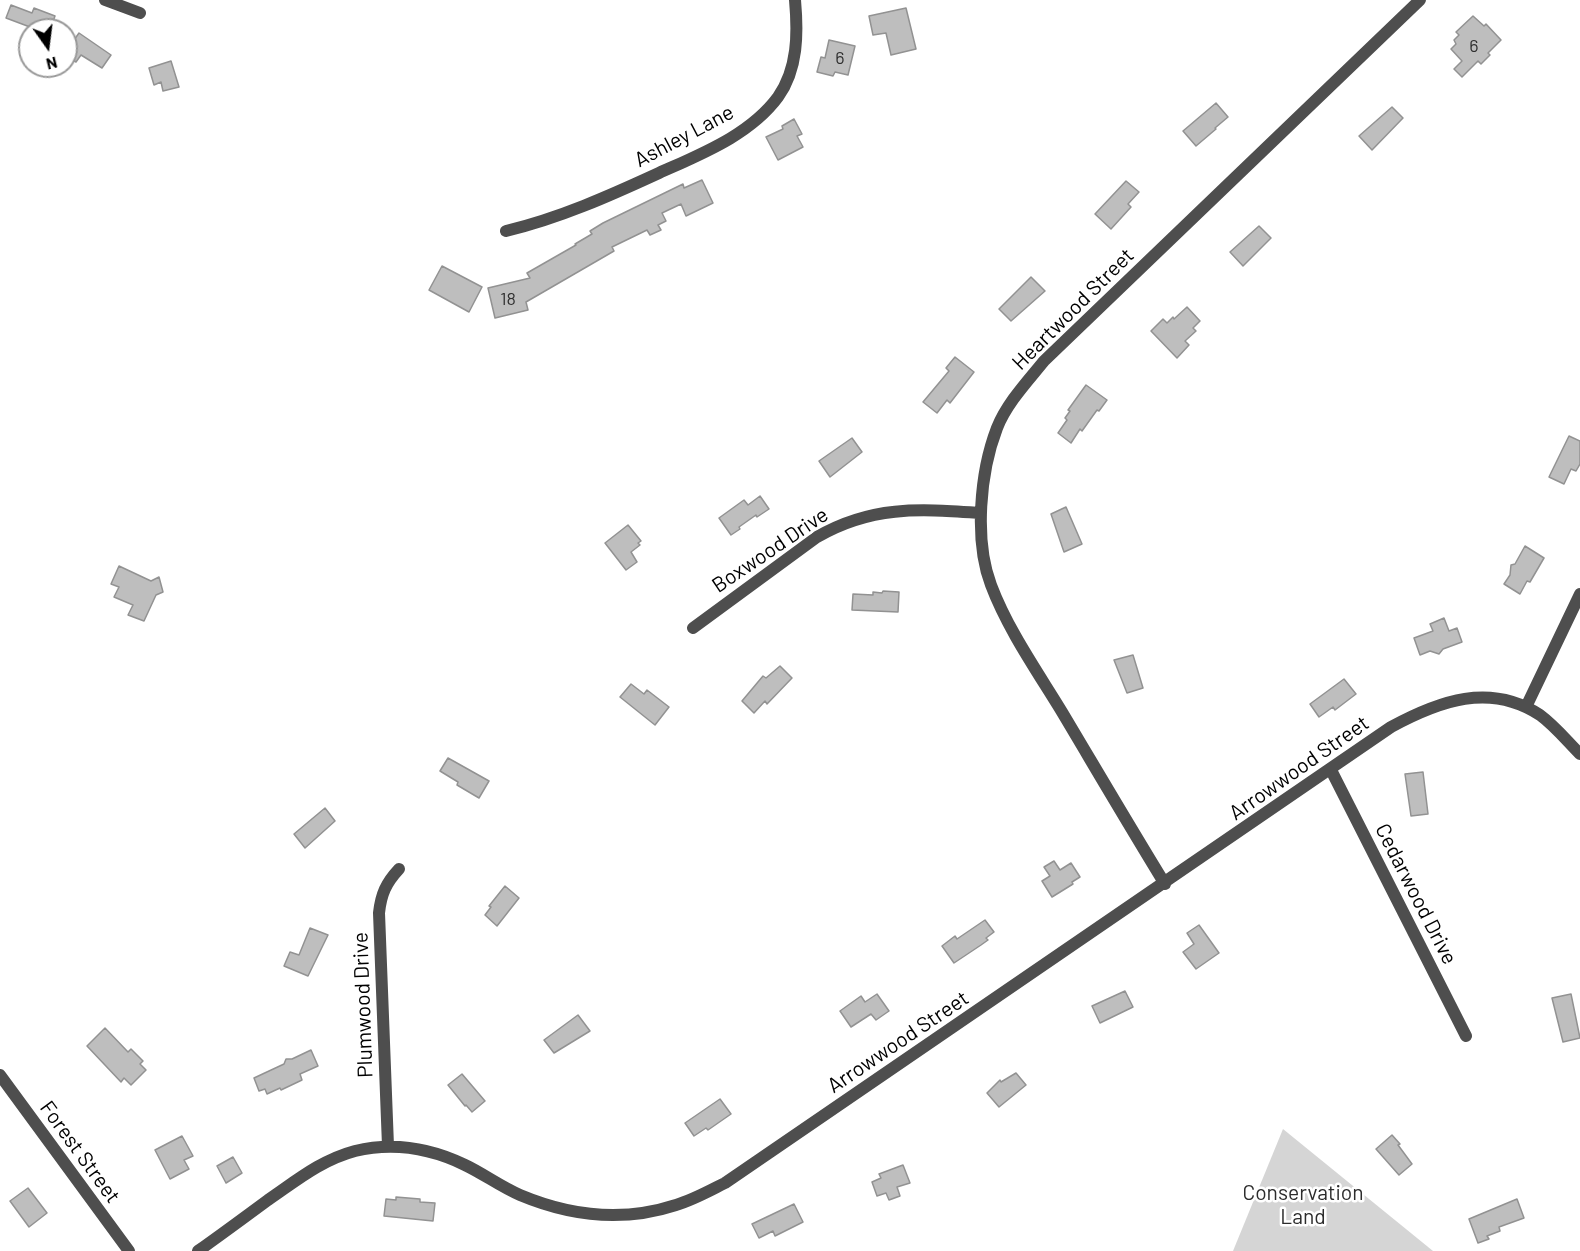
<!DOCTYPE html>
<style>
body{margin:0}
#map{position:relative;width:1580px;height:1251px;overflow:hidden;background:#fff;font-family:Barlow,sans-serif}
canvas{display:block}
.north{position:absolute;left:18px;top:18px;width:60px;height:60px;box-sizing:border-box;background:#fff;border:2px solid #999;border-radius:50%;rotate:166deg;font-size:16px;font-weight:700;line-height:24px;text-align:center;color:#000}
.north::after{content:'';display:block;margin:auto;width:21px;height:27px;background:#000;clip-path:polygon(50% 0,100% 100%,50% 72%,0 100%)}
</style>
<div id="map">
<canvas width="1580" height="1251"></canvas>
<div class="north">N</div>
</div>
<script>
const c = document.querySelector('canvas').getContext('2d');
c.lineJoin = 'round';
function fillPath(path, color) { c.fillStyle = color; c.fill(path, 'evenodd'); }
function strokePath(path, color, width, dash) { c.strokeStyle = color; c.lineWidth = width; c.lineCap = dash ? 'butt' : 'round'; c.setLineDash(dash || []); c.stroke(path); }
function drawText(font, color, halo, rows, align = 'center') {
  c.font = font + ' Barlow,sans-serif'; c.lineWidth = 5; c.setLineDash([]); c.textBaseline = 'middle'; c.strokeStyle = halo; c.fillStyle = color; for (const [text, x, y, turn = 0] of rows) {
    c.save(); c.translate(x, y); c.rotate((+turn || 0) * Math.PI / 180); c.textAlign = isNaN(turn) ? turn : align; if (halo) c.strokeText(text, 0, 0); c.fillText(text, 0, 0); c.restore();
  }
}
const green = new Path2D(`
 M1283,1129L1433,1251H1233Z`);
const building = new Path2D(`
 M11,5L32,13L34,8L55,16L50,30H38L6,18Z
 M906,8L916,49L891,55L886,33L873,35L869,16Z
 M1473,16L1484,26L1486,24L1501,40L1488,53L1490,55L1481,64L1478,61L1462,77L1454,69L1462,61L1451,49L1456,44L1454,40L1459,35L1456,32Z
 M79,33L111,55L102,68L81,55L76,62L68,57L72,49L69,47Z
 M829,40L855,46L848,75L835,72L833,76L817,72L821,57L825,58Z
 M171,61L179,87L163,91L161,82L154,85L149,68Z
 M1216,103L1228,117L1215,128L1216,129L1196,146L1183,131Z
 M1392,107L1403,118L1372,150L1359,136Z
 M794,119L802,134L797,136L803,147L778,160L766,137L783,129L782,126Z
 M702,180L713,203L686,216L681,204L662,213L666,221L658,225L661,230L650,235L647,230L612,247L614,251L526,302L528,310L495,318L488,288L530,278L527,273L576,245L575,244L592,234L590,231L603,223L683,184L684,188Z
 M1126,181L1139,192L1128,204L1131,207L1111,229L1095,214Z
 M1259,226L1271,238L1243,266L1230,252Z
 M442,266L482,287L469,312L429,290Z
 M1031,277L1045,291L1011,321L999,309Z
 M1187,307L1200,321L1193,328L1196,331L1185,341L1189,345L1177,358L1151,331L1163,319L1167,323L1173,317L1174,319Z
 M955,357L974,372L950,403L947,400L937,413L923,402L949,371L946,368Z
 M1086,385L1107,400L1099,411L1097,410L1082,431L1080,429L1071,443L1058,433L1067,420L1065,418L1070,411L1068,410Z
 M1569,436L1580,441V464L1576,471L1571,469L1564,484L1549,477Z
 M852,438L862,452L830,477L819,461Z
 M760,496L769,509L757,517L756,515L739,527L740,529L731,535L719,518L744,500L748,505Z
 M1066,507L1082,544L1064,552L1051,514Z
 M628,525L641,541L638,543L640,545L631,552L637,562L626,570L605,543Z
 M1525,546L1544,558L1530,582L1527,581L1520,594L1504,584L1510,575L1511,565L1515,564Z
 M119,566L151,581L159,577L163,592L156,595L144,621L128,615L133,605L114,597L119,587L111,584Z
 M883,591L899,592L898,612L852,610L853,594L873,595V592L882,593Z
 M1444,618L1449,631L1457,628L1462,642L1443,649L1439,654L1430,651L1420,655L1414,638L1433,631L1430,624Z
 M1133,655L1143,688L1127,693L1114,660Z
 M780,666L792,678L767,704L765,701L754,713L742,701L763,676L766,678Z
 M1344,679L1356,694L1335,710L1333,707L1319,717L1310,704Z
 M631,684L644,694L647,690L669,707L655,725L620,697Z
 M448,758L489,781L479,798L457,785L458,782L440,771Z
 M1423,772L1428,814L1411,816L1405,774Z
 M325,808L335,821L305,848L294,834Z
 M1054,861L1060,870L1071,863L1080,877L1072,882L1073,884L1052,897L1042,881L1050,876L1044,867Z
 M505,886L519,898L497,926L485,915L491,907L489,906Z
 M985,920L994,932L986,938L988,940L981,945L954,963L942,946L955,936L957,939Z
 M1199,925L1219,953L1196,969L1183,952L1194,944L1187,933Z
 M310,928L328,935L308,976L284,966L290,952L299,955Z
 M1125,991L1133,1007L1100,1023L1092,1006Z
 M877,994L889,1011L876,1020L871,1014L851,1027L840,1011L861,996L865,1002Z
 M1571,994L1580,1038L1563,1042L1552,998Z
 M578,1015L590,1031L554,1053L544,1040Z
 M105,1028L128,1052L131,1049L143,1061L140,1064L146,1070L131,1085L124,1078L121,1082L87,1046Z
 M311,1050L318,1066L300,1074L302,1080L281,1090L280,1088L267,1094L265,1089L259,1091L254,1078L284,1064L286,1059H292Z
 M1016,1073L1026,1085L999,1107L987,1093L1000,1080L1001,1082Z
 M462,1074L485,1101L472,1112L466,1105L465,1106L448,1085Z
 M720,1099L731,1114L708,1130L706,1128L694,1136L685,1123Z
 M1392,1135L1400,1144L1398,1145L1412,1164L1399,1175L1376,1149Z
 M182,1136L193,1156L184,1160L189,1169L170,1179L155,1150Z
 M233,1157L242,1173L226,1183L217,1166Z
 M903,1165L910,1183L897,1187L900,1196L889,1200L886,1193L877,1196L872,1182L881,1178L879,1174Z
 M28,1188L47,1213L29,1227L10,1201Z
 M396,1197L420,1199V1202L435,1203L433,1221L384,1216L386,1199L396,1200Z
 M1517,1199L1524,1218L1499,1227L1500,1231L1487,1236L1489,1239L1478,1243L1469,1219Z
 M794,1204L803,1222L775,1236L773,1231L759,1238L752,1224Z`);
const minor = new Path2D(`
 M105,0L140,13
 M506,231C560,218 609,196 659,173C701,154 750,135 778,97C798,69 798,33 795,0
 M693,628L817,537C872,505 920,509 981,513
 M1526,707L1580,594
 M1331,770L1466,1036
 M1165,884C1130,827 1096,769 1062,712C1037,671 1008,630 991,585C974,540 980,472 997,428C1007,403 1027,382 1044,361L1420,0
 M388,1146L379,913C381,894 386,883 399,869
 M198,1251C222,1234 245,1217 268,1200C296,1181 321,1160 355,1151C393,1142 430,1148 465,1165C484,1174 501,1187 520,1195C570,1216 624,1222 676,1205C693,1200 709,1191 725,1183L1391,727C1439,701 1490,682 1540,715C1555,726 1567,741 1580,754`);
const tertiary = new Path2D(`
 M0,1075L129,1251`);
const numberNames = [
 ["6",1474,46],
 ["6",840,58],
 ["18",508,299]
];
const streetNames = [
 ["Ashley Lane",684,136,-28],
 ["Heartwood Street",1073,309,-45],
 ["Boxwood Drive",770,550,-34],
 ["Arrowwood Street",1299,768,-35],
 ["Cedarwood Drive",1416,894,63],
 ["Plumwood Drive",363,1005,-92],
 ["Arrowwood Street",898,1042,-34],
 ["Forest Street",80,1152,54]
];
const parkNames = [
 ["Conservation",1303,1193],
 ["Land",1303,1217]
];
fillPath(green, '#d5d5d5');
fillPath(building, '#bebebe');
strokePath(building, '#929292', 1.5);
strokePath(minor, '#4e4e4e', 12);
strokePath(tertiary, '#4e4e4e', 12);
drawText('18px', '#303030', null, numberNames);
drawText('21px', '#000', '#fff', streetNames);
drawText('21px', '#2c2c2c', '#fff', parkNames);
</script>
